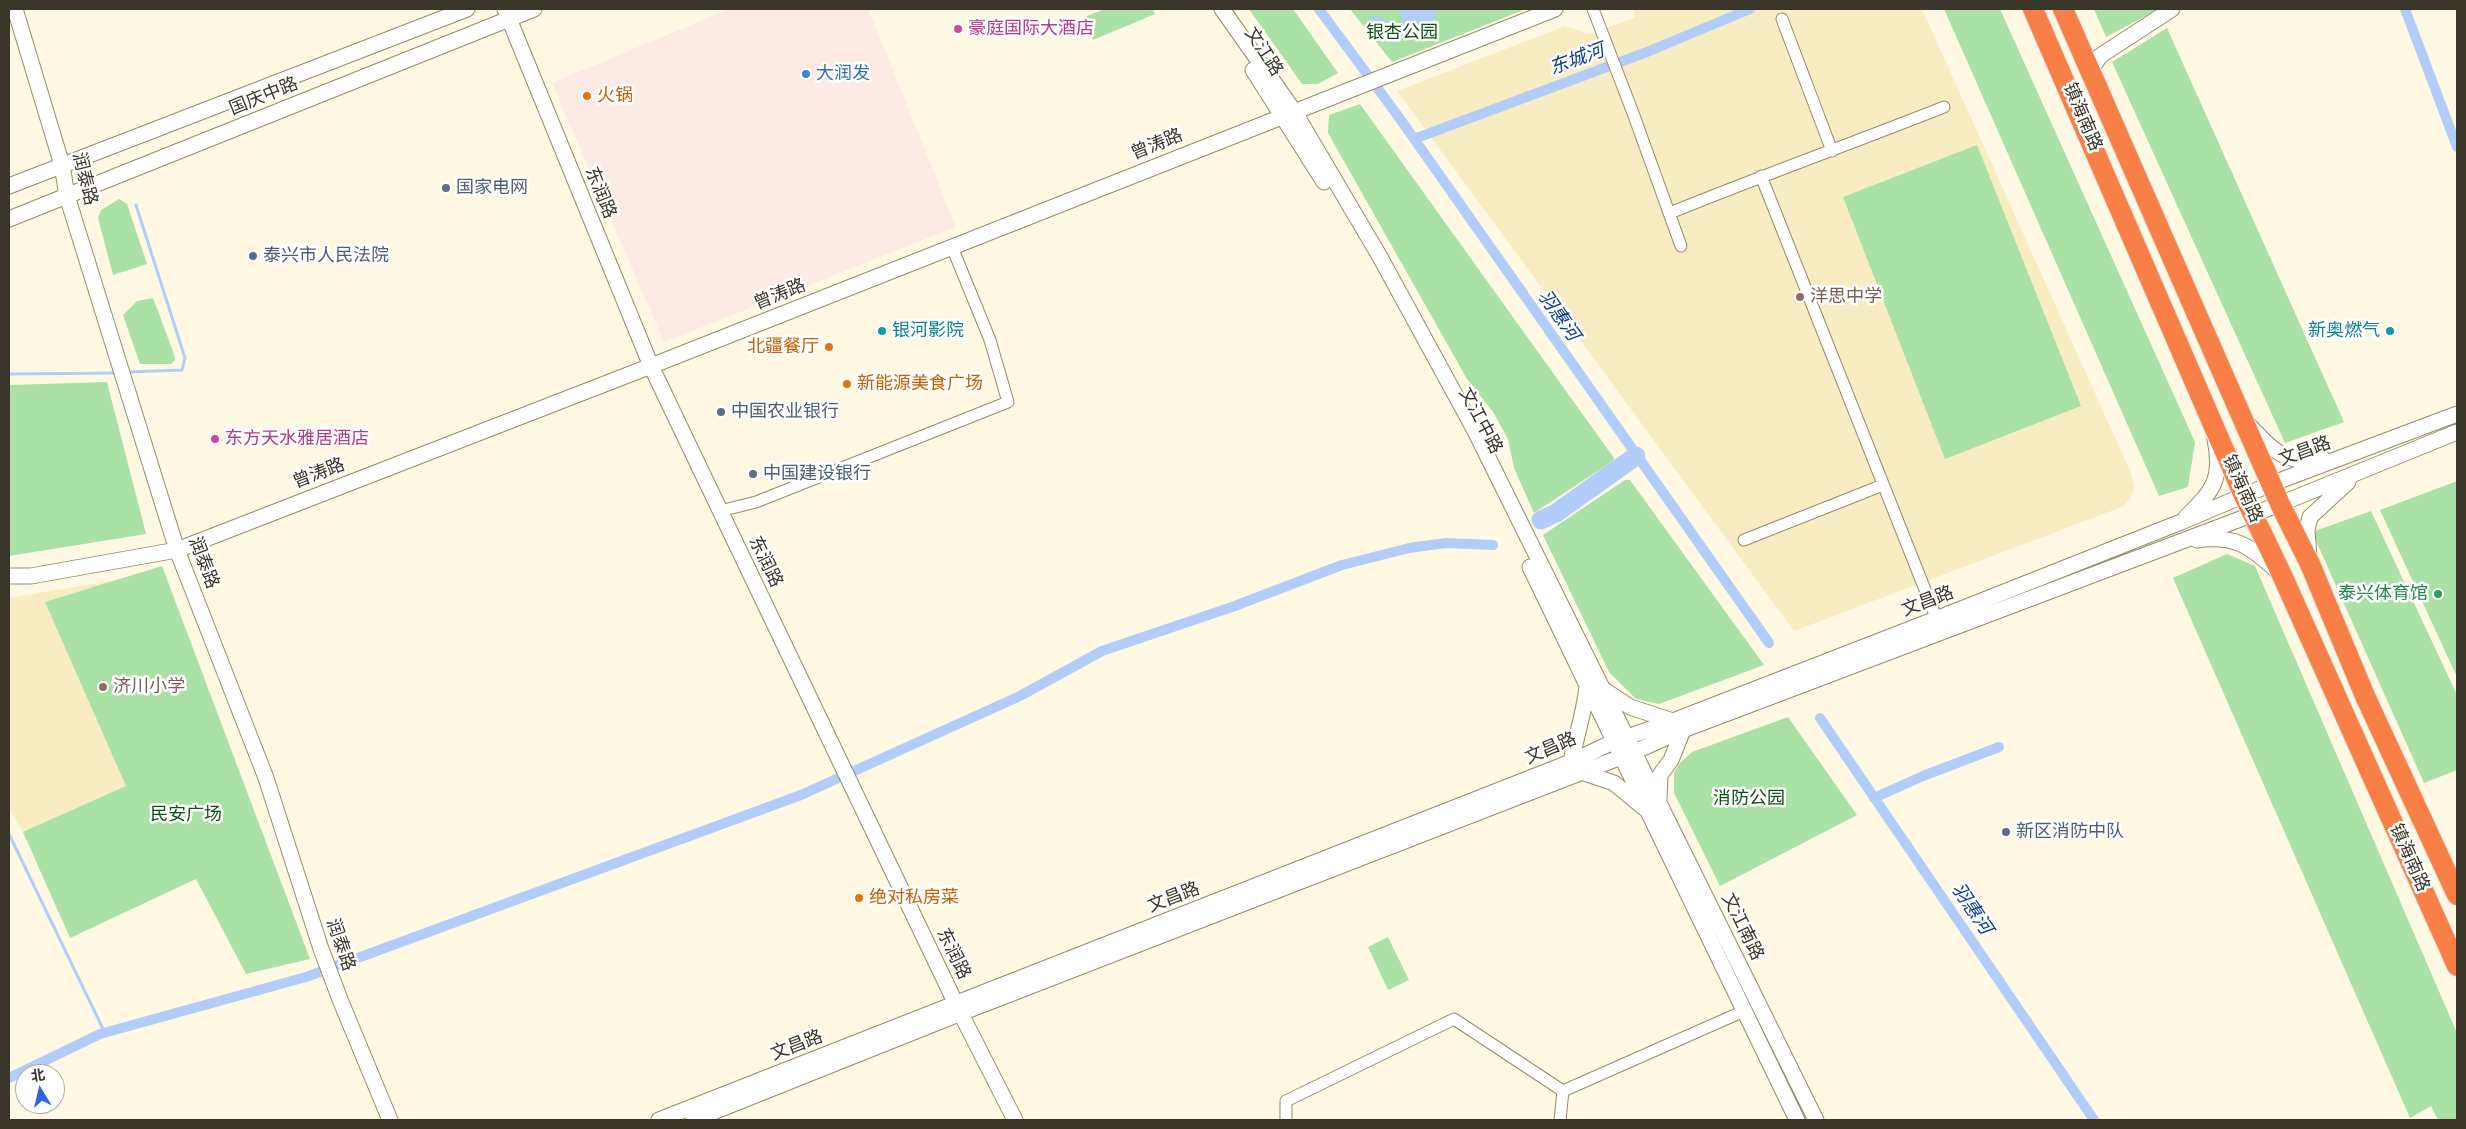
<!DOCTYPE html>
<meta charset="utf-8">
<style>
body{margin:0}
#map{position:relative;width:2466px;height:1129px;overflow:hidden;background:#fff9e4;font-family:"DejaVu Sans","Noto Sans SC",sans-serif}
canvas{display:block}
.frame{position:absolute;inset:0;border:10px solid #393528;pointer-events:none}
.north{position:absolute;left:15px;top:1064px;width:50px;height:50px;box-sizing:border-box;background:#fff;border:1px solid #b0aea9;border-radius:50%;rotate:351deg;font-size:14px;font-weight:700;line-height:20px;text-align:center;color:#393528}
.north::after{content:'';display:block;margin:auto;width:18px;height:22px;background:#2b68d5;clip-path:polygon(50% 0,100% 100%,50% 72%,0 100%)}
</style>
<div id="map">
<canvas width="2466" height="1129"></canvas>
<div class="frame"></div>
<div class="north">北</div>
</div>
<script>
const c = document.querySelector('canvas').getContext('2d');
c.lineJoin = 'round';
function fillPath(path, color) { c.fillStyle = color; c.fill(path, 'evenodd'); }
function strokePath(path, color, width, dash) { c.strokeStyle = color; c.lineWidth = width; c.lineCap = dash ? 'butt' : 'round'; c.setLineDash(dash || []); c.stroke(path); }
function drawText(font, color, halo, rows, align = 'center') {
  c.font = font + ' "DejaVu Sans","Noto Sans SC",sans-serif'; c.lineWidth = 5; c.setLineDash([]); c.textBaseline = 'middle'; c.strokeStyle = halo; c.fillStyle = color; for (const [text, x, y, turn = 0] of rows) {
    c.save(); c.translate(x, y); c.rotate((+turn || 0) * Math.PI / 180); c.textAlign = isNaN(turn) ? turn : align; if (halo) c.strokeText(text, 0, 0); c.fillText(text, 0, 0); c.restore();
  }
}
const commercial = new Path2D(`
 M729,9H868L956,227L664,342L552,83Z`);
const built = new Path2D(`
 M1634,9H1922L2131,473L2134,488L2130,499L2122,507L1794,631L1397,91L1565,26L1589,34L1635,18Z
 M152,574L234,776L23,832L9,809V598Z`);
const green = new Path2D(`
 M1105,9H1153L1155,14L1093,40L1082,18Z
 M1249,9H1293L1338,73L1318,84H1302Z
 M1350,9H1526L1392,62Z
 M1944,9H2000L2195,442L2188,487L2159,496Z
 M2094,9H2154L2155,11L2106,37Z
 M2167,28L2344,422L2285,443L2112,62Z
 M1360,104L1614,458L1613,461L1534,513L1514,468L1508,439L1493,412L1467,379L1328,133L1329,115Z
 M1977,145L2081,406L1945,459L1843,197Z
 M119,199L127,204L147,264L113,275L98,218L101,210Z
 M153,298L174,354L175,360L171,364H140L123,315L137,301Z
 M107,382L146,534L9,556V385Z
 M1625,480H1630L1764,665L1659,704L1636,699L1609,672L1543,535Z
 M2457,481V677L2380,510Z
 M2371,511L2457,695V770L2424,783L2312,532Z
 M2227,554L2255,566L2457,1033V1120H2438L2431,1106L2410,1118L2173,578Z
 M162,566L310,959L246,974L196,879L70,938L23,832L126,786L45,602Z
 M1788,717L1857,815L1720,886L1674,793V773L1679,764L1692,752Z
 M1388,937L1409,980L1388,990L1368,947Z`);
const water = new Path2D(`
 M1400,9H1436L1435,20L1403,36L1395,44L1369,15L1383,18L1394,33L1403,27Z`);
const stream = new Path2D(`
 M127,372L182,370L185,358L136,205
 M9,374L118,373
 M9,834L105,1033`);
const canal = new Path2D(`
 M1319,9L1398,116L1769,643
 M2405,9L2457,147
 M1414,139L1647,52L1750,9
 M1820,718L2094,1120
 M1874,798L1923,776L1999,747
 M9,1078L100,1034L306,977L801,795L1020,696L1102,651L1232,607L1342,565L1409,548L1446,543L1493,545`);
const river = new Path2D(`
 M1541,520L1556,513L1636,456`);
const street = new Path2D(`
 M1593,9L1633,113L1681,246
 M1782,19L1832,151
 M1761,176L1939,625
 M1670,213C1761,176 1853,143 1944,107
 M720,511L756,502L1008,402L990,340L952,247
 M1744,540L1883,485
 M1286,1120V1101L1454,1019L1563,1091L1744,1011
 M1560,1120L1563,1091`);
const secondary = new Path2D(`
 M15,9L62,165L67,196L177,550L266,778L321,949L341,1002L390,1120
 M505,9L651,366L956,1004L1015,1120
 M1222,9L1294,111L1380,257L1475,431L1816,1120
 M1253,70L1324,182
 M2090,71L2100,56L2172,9
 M9,186L467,9
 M9,219L534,9
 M2249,425C2273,451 2286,465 2325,460
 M2186,517C2213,491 2223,479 2215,439
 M2197,540C2234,535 2249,545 2276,570
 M2309,557L2307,530L2310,517L2348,482
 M1530,567L1797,1120
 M9,576H31L177,550L651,366L1555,9
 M1603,689L1630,707L1673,721
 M1571,762C1576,737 1584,713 1587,687
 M1581,772L1614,783L1644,808
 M1659,799L1660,775L1671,760L1683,730
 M659,1120L1571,762L1613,742L1673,721L1936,619L2181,522L2271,484L2457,414
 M693,1120L961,1013L1634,752L1683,730L2280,504L2457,432`);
const highway = new Path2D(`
 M2033,9L2244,496L2282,575L2457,966
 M2063,9L2280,504L2310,564L2365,696L2457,895`);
const markers = [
 [958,29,5,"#d1479c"],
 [806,74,5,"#3f7fe0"],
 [587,96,5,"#e8710a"],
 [446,188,5,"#5c6f8a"],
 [253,256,5,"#5c6f8a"],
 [1800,297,5,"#8d6e63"],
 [882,331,5,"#0f9aa8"],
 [2390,331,5,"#0f9aa8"],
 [829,347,5,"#e8710a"],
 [847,384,5,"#e8710a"],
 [721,412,5,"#5c6f8a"],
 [215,439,5,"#d1479c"],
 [753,474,5,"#5c6f8a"],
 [2438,594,5,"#2e9e5b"],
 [103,687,5,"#8d6e63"],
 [2006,832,5,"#5c6f8a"],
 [859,898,5,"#e8710a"]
];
const hotelNames = [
 ["豪庭国际大酒店",968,29],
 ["东方天水雅居酒店",225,439]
];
const parkNames = [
 ["银杏公园",1402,33],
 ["消防公园",1749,799],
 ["民安广场",186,815]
];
const streetNames = [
 ["文江路",1263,52,57],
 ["国庆中路",264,97,-22],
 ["镇海南路",2082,117,67],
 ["曾涛路",1157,145,-22],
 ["润泰路",84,179,76],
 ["东润路",600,193,68],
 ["曾涛路",780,295,-22],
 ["文江中路",1480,421,62],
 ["文昌路",2305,452,-20],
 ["曾涛路",319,474,-21],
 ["镇海南路",2242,489,66],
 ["东润路",765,562,64],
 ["润泰路",203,563,69],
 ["文昌路",1928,602,-21],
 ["文昌路",1551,749,-23],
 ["镇海南路",2409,858,66],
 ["文昌路",1174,898,-21],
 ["文江南路",1742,927,64],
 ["润泰路",340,945,71],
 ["东润路",953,954,64],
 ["文昌路",797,1046,-21]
];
const shopNames = [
 ["大润发",816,74]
];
const foodNames = [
 ["火锅",597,96],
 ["北疆餐厅",819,347,"right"],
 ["新能源美食广场",857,384],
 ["绝对私房菜",869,898]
];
const serviceNames = [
 ["国家电网",456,188],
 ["泰兴市人民法院",263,256],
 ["中国农业银行",731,412],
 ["中国建设银行",763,474],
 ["新区消防中队",2016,832]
];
const educationNames = [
 ["洋思中学",1810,297],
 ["济川小学",113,687]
];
const cultureNames = [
 ["银河影院",892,331],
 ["新奥燃气",2380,331,"right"]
];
const leisureNames = [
 ["泰兴体育馆",2428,594]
];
const waterNames = [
 ["东城河",1577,60,-20],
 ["羽惠河",1558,316,55],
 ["羽惠河",1971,909,56]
];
fillPath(commercial, '#feeae4');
fillPath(built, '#f8ecc2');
fillPath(green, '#a9e1a7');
fillPath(water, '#b2cdfa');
strokePath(stream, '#b2cdfa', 3);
strokePath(canal, '#b2cdfa', 10);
strokePath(river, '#b2cdfa', 19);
strokePath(street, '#958c6d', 13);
strokePath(secondary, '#958c6d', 17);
strokePath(highway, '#e3e3e1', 22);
strokePath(street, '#fff', 11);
strokePath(secondary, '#fff', 15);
strokePath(highway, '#f87f46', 20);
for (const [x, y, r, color] of markers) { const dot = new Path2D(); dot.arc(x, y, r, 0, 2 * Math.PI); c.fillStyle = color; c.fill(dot); strokePath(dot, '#fff', 2); }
drawText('18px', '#b23c85', '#fff', hotelNames, 'left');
drawText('18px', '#0c5210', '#fff', parkNames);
drawText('18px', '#393528', '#fff', streetNames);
drawText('18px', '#366cbe', '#fff', shopNames, 'left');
drawText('18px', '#c56008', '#fff', foodNames, 'left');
drawText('18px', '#4e5e75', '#fff', serviceNames, 'left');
drawText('18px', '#785e54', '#fff', educationNames, 'left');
drawText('18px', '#0d838f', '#fff', cultureNames, 'left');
drawText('18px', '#27864d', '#fff', leisureNames, 'right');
drawText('italic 19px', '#0f3d91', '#fff', waterNames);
</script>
